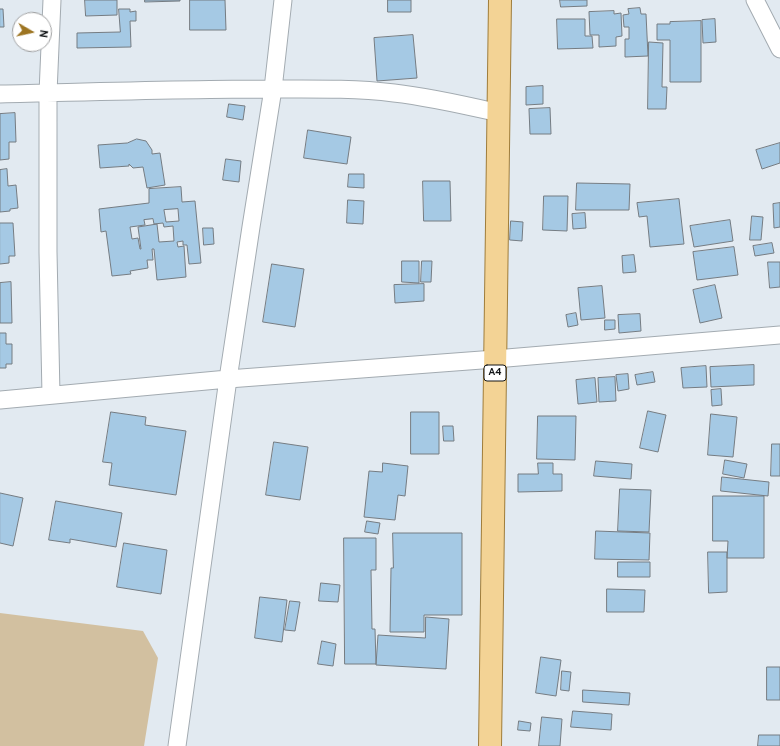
<!DOCTYPE html>
<style>
body{margin:0}
#map{position:relative;width:780px;height:746px;overflow:hidden;background:#e2eaf1;font-family:Overpass,sans-serif}
canvas{display:block}
.north{position:absolute;left:12px;top:12px;width:40px;height:40px;box-sizing:border-box;background:#fff;border:1px solid #a0a1a2;border-radius:50%;rotate:99deg;font-size:11px;font-weight:700;line-height:16px;text-align:center;color:#121517}
.north::after{content:'';display:block;margin:auto;width:14px;height:18px;background:#9d7522;clip-path:polygon(50% 0,100% 100%,50% 72%,0 100%)}
</style>
<div id="map">
<canvas width="780" height="746"></canvas>
<div class="north">N</div>
</div>
<script>
const c = document.querySelector('canvas').getContext('2d');
c.lineJoin = 'round';
function fillPath(path, color) { c.fillStyle = color; c.fill(path, 'evenodd'); }
function strokePath(path, color, width, dash) { c.strokeStyle = color; c.lineWidth = width; c.lineCap = dash ? 'butt' : 'round'; c.setLineDash(dash || []); c.stroke(path); }
function drawText(font, color, halo, rows, align = 'center') {
  c.font = font + ' Overpass,sans-serif'; c.lineWidth = 4; c.setLineDash([]); c.textBaseline = 'middle'; c.strokeStyle = halo; c.fillStyle = color; for (const [text, x, y, turn = 0] of rows) {
    c.save(); c.translate(x, y); c.rotate((+turn || 0) * Math.PI / 180); c.textAlign = isNaN(turn) ? turn : align; if (halo) c.strokeText(text, 0, 0); c.fillText(text, 0, 0); c.restore();
  }
}
const green = new Path2D(`
 M0,613L143,631L158,658L144,746H0Z`);
const building = new Path2D(`
 M85,0H117V15L86,16Z
 M145,0H180V1L145,2Z
 M190,0H225L226,30H190Z
 M388,0H411V12H388Z
 M560,0H587V6L561,7Z
 M640,8L641,14H646L648,56L625,57V39H629V27H624L623,15L629,14L628,9Z
 M0,9H3L4,27H0Z
 M119,9H130V12L136,11V21H130L131,47L77,48V33L120,32Z
 M614,11V14L621,13L622,36L616,37V46L599,47V35H590L589,12Z
 M557,19H585V36H592L593,48L558,49Z
 M715,19L716,42L703,43L702,20Z
 M701,21V82H670V40H657V24H670V22Z
 M413,35L417,78L377,81L374,38Z
 M649,42L663,43L662,87H667L666,109H648Z
 M543,86V104L526,105V87Z
 M229,104L245,106L243,120L227,117Z
 M550,108L551,134H530L529,109Z
 M15,113L16,142H9V159L0,160V114Z
 M308,130L351,137L347,164L304,158Z
 M137,139L146,141L152,150V154L160,153L165,185L147,188L143,167L133,168L129,164V166L100,168L98,145L127,143Z
 M780,143V163L762,169L756,150Z
 M226,159L241,161L239,182L223,180Z
 M7,169L8,186L16,185L18,208L10,209V211L0,212V170Z
 M349,174H364V188L348,187Z
 M423,181H450L451,221H424Z
 M577,183L630,184L629,210H576Z
 M181,187L182,202L195,201L201,263L189,264L187,245H183V241L177,242L178,247L184,246L186,277L157,280L154,249H152L153,260H147L148,268L130,271L131,274L112,276L106,231L101,232L99,209L149,203V189ZM178,209L179,221L166,222L164,210ZM153,219L154,224L163,223L164,227L173,226L174,241L159,242L157,224L138,227L141,249H140L138,238L132,239L130,227L145,225L144,220Z
 M544,196H568L567,231L543,230Z
 M679,199L684,244L650,247L647,216L639,217L637,203Z
 M348,200L364,201L363,224L347,223Z
 M780,203V227L774,228L773,204Z
 M585,213L586,228L573,229L572,214Z
 M752,216L763,217L761,240H750Z
 M730,220L733,241L694,247L690,226Z
 M511,221L523,222L522,241L510,240Z
 M0,223H13L15,256H9V263L0,264Z
 M203,228H213L214,244L204,245Z
 M772,243L774,253L755,256L753,246Z
 M734,247L738,275L697,280L693,252Z
 M634,255L636,272L623,273L622,256Z
 M402,261H419V283L402,282Z
 M422,261H432L431,282H421Z
 M768,262H780V287L770,288Z
 M272,264L304,269L295,327L263,322Z
 M11,282L12,323H0V283Z
 M424,284V301L395,303L394,285Z
 M715,285L722,318L700,323L693,290Z
 M602,286L605,318L581,320L578,288Z
 M576,313L578,325L568,327L566,315Z
 M640,314L641,331L619,333L618,315Z
 M605,320H615V329L605,330Z
 M0,333H6V344H12V364H6V368H0Z
 M754,365V385L711,387L710,367Z
 M706,366L707,387L683,388L681,368Z
 M653,372L655,382L637,385L635,375Z
 M628,374L629,389L618,391L616,375Z
 M615,377L616,401L599,402L598,378Z
 M595,378L597,402L578,404L576,380Z
 M721,389L722,405L712,406L711,390Z
 M648,411L666,415L658,452L640,448Z
 M111,412L146,417L145,425L186,431L176,495L109,485L112,463L103,462Z
 M411,412H439V454H411Z
 M711,414L737,417L733,457L708,455Z
 M538,416H576L575,460L537,459Z
 M443,426H453L454,441H444Z
 M274,442L308,447L300,500L266,495Z
 M772,444H780V476H771Z
 M725,460L747,464L744,478L723,474Z
 M596,461L632,464L631,479L594,476Z
 M383,463L408,466L405,496L398,495L395,520L364,517L369,471L382,472Z
 M538,463H553V474H562V491L518,492V474H538Z
 M722,477L769,482L768,496L721,491Z
 M620,489L651,490L649,532L618,531Z
 M0,493L23,498L13,546L0,543Z
 M713,496H764V558H727L728,541H713Z
 M56,501L122,513L116,547L70,539V543L49,540Z
 M367,521L380,523L378,534L365,532Z
 M596,531L650,533L649,560L595,559Z
 M393,533H462V615H424V632H390L391,568H393Z
 M344,538H376V570H371L372,629H375L376,664H345Z
 M124,543L167,550L161,594L117,587Z
 M708,552H727V592L709,593Z
 M618,562H650V577H618Z
 M321,583L340,585L338,602L319,601Z
 M607,589L645,590L644,612H607Z
 M260,597L287,600L282,642L255,638Z
 M290,601L300,602L295,631L285,630Z
 M426,617L449,619L446,669L376,665L378,635L425,638Z
 M322,641L336,644L333,666L318,664Z
 M541,657L561,660L556,696L536,693Z
 M767,667H780V700H767Z
 M562,671L571,672L569,691L561,690Z
 M583,690L630,693L629,705L583,702Z
 M573,711L612,714L611,730L571,727Z
 M542,717L562,719L560,746H539Z
 M519,721L531,723L530,731L518,730Z
 M759,735H780V746H758Z`);
const minor = new Path2D(`
 M755,0L780,49
 M0,94C90,92 180,89 270,89C311,89 353,88 394,93C430,97 464,105 499,113
 M51,395L48,252V93L52,0
 M0,400L228,379L495,359L780,335
 M177,746L228,379L251,227L273,89L283,0`);
const primary = new Path2D(`
 M490,746L500,0`);
const shields = [
 [495,373,22]
];
const shieldNames = [
 ["A4",495,373]
];
fillPath(green, '#d2c0a0');
fillPath(building, '#a5c9e4');
strokePath(building, '#757c82', 1);
strokePath(minor, '#a3abb1', 19);
strokePath(primary, '#9f7d3b', 24);
strokePath(minor, '#fff', 17);
strokePath(primary, '#f3d395', 22);
for (const [x, y, w] of shields) { const box = new Path2D(); box.roundRect(x - w / 2, y - 8, w, 16, 3); c.fillStyle = '#fff'; c.fill(box); strokePath(box, '#121517', 1); }
drawText('bold 10px', '#121517', null, shieldNames);
</script>
